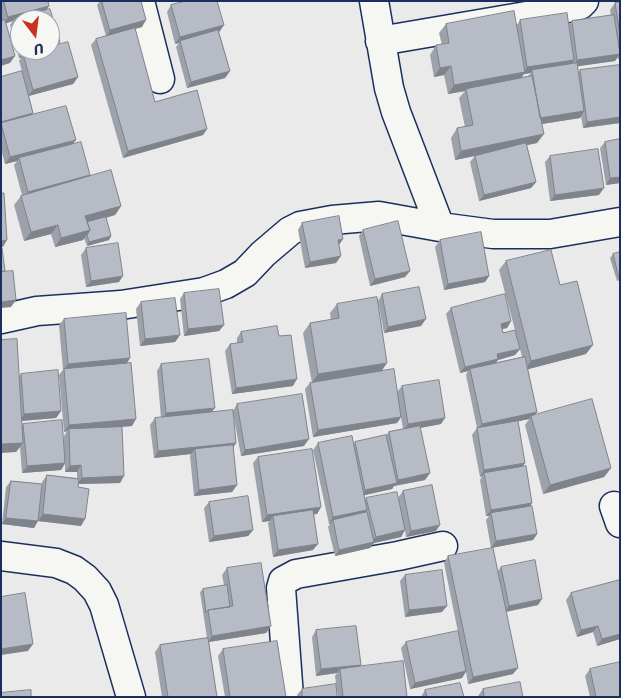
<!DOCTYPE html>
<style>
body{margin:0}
#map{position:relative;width:621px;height:698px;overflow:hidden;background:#e9eae9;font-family:Sriracha,sans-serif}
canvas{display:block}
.frame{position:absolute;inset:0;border:2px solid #1b2f5e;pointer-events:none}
.north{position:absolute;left:10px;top:10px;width:50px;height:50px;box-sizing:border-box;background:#f6f6f2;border:1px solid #9ea6b7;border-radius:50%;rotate:165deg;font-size:14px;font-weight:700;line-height:20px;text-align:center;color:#1b2f5e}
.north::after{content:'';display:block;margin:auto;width:18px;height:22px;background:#c8321e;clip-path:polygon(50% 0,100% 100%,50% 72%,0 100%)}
</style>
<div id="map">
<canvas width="621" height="698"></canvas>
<div class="frame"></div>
<div class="north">U</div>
</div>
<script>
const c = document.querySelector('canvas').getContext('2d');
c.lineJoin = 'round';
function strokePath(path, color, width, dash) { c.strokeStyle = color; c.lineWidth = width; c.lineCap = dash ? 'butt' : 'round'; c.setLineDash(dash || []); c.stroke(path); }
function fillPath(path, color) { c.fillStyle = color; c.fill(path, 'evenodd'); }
const street = new Path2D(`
 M140,1L160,79
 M374,1L389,88L396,112L440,227
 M380,41L550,12L580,5L584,1
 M1,319L37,311L121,305L204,292L226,284L245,273L263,254L290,231L300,226L332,220L379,216L440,227L493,234H550L620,222
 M614,506L620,523
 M1,556L56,563L74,570L85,578L97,591L104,605L131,697
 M289,697L281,588L283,581L296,574L398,556L443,546`);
const wall = new Path2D(`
 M1,1H48L46,10L58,45L78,77L73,84L29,96L33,113L32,115L73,144L90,176L121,206L115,215L106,218L111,236L109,240L87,246L84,238L83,240L55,247L51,234L24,241L14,205L21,196L22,195L14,165L17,161L5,164L1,149V77L22,71L19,61L21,58H19L10,25L13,21L6,23L10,63L1,15ZM20,20L50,50H20Z
 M100,1H141L142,27L135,29L155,102L207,129L203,135L123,158L91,45L96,39L106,36L97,5Z
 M620,2V59H618V57L615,61L577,66L578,73L580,70L620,65V123L583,128L581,116L580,118L542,124L537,143L527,145L536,182L531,188L479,201L470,162L475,156L455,160L451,138L457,128L465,127L459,98L465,91L448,94L444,75L434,77L430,55L436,45H442L439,33L446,24L517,25L520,20L569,25L572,21L611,15L610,10L615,3ZM531,73L528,76L521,78L524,74Z
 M171,5L220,31L219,32L230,71L225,78L187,88L176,47L179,43L175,44L167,12Z
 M620,139V183L606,185L600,148L605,142Z
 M550,156L599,195L550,201L545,162Z
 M302,223L339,245L336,263L305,268L298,230Z
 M363,230L410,271L405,277L370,286L359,236Z
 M440,240L489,276L485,282L444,290L435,247Z
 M86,248L119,282L86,287L81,255Z
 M620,252V280L617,281L610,258L613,254Z
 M506,261L560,285L586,354L528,369L537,412L535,415L611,468L604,477L543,494L525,425L529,419L518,421L525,463L522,467L532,503L530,506L537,534L533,540L491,548L486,520L489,516H486L480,480L482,476L480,477L472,435L477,428L466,375L468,371L460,373L446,314L451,308L511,321L507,328L502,329L503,333L515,330L499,270ZM520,349L522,357L495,363L498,360L515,355Z
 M184,293L224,325L219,331L184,336L180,299Z
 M382,294L421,326L384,333L378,301Z
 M141,302L180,335L175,342L140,346L136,309Z
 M337,304L381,372L397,392L402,386L441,424L420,428L430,473L425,480L394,486L392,489L364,495L365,500L366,498L402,516L398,498L403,491L436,531L406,537L405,530L401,537L374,543L370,548L335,556L328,527L330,524H329L313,450L318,443L353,445L355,442L386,435L389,432L403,429L401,417L397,423L313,437L305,389L310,383H312L303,333L310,323L331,320L330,313Z
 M64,319L127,363L132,426L106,428L124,476L120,483L78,484L81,526L38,521L34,528L2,524L6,487L11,481L42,484V482L47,475L77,478V472H65V464L61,470L22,473L20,447L16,452L19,376L21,374L61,411L56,418L22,421V426L23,424L64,452V436L67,431L64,432L59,375L63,370L59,325Z
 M241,332L279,336L293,386L232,394L225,351L230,344L237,343V338Z
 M161,364L211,412L233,411L237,404L304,446L241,456L233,413V448L237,485L232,492L194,496L190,456L191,454L154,458L150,425L155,418H161L157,371Z
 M258,457L321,507L317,514H314L313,550L273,557L268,523L270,521L262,522L253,463Z
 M209,502L253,530L248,536L209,542L204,508Z
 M448,556L498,571L501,567L538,605L506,612L513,674L468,684L466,672L462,678L410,689L401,648L406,642L458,632L444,563Z
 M227,568L271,626L266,633L209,642L217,697H162L155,652L160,645L207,638L200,592L203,589L224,585L222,575Z
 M405,575L442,612L405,617L400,581Z
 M620,580V639L597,646L593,632L577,637L566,600L571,593Z
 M316,630L361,665L359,667L407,697H338L335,676L337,673L316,676L312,637Z
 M223,649L286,697H225L218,656Z
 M590,669L620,697H590L585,676Z
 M302,689L337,697H297V695Z
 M483,689L523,697H478V696Z
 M425,690L464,697H421Z`);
const shadedWall = new Path2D(`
 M49,6L45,13L15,18L13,21L4,24L8,17Z
 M146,20L142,27L106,37L110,30Z
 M224,25L220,31L181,42L180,41L179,43L175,44L180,37Z
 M60,42L55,49L50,50V45Z
 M30,50H50L23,54L21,58H19L24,52Z
 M620,54L615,61L573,67L577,60Z
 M15,56L10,63L1,66V60Z
 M574,60L570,67L532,70L531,73L524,74L519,81L466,89L465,91L448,94L454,85L524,72L527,67Z
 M451,66L444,75L434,77L440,68Z
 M230,71L225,78L187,88L191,82Z
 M78,77L73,84L28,96L33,90Z
 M584,111L580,118L535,125L540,118Z
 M33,113L29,120L1,125V122Z
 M620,117V123L583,128L587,122Z
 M207,129L203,135L123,158L128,151Z
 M544,134L537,143L455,160L461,151Z
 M76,140L71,146L19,158L17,161L5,164L10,157Z
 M90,175L86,182L23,199L28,192Z
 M620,177V183L606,185L610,178Z
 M536,182L531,188L479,201L484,195Z
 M604,188L599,195L550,201L555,195Z
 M121,206L115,215L79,225L85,216Z
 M58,225L51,234L24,241L31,232Z
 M90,230L83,240L55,247L61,238Z
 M111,236L109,240L87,246L89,242Z
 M343,239L339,245L338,240Z
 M7,240L3,247H1V241Z
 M341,256L336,263L305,268L310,262Z
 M410,271L405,277L370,286L375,279Z
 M123,276L119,282L86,287L91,281Z
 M489,276L485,282L444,290L448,284Z
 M16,300L11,307L1,308V302Z
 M426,319L421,326L384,333L388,327Z
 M511,321L507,328L497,330L501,324Z
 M224,325L219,331L184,336L188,329Z
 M180,335L175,342L140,346L145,339Z
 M593,345L586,354L525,370L531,361Z
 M520,349L515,355L498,360L494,365L470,369L468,371L460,373L465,367L497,354Z
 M130,358L126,365L64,369L68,364Z
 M387,363L381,372L312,383L318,374Z
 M297,379L293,386L232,394L236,388Z
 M215,408L210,414L162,420L166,413Z
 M61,411L56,418L20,421L24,414Z
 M537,412L532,418L531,416L529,419L477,430L482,424Z
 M401,417L397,423L313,437L318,430Z
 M445,418L441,424L403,431L408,424Z
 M136,419L132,426L69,431V429L67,431L64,432L69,425Z
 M309,439L304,446L241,456L245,450Z
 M23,443L16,452L1,453V444Z
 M236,443L232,450L195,449L191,454L154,458L158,451Z
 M65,463L61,470L22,473L27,466Z
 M525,463L520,470L484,473L482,476L480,477L484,470Z
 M81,465L77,472H65L70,466Z
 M611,468L604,477L543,494L550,485Z
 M430,473L425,480L394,486L392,489L361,496L365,490L396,483L398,480Z
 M124,476L120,483L77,484L82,478Z
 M237,485L232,492L194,496L199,490Z
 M532,503L527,509L491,513L489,516H486L491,510Z
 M321,507L317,514L274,520L273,516L270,521L262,522L267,515Z
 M367,510L363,517L333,520L330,524H329L333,517Z
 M43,514L85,519L81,526L38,521Z
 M6,518L38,521L34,528L2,524Z
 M440,525L436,531L406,537L411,531Z
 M253,530L248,536L209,542L214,536Z
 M405,530L401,537L374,543L370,548L335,556L339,550L372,542L376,537Z
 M537,534L533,540L491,548L496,541Z
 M318,544L313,550L273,557L278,550Z
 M542,599L538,605L504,612L509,606Z
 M447,606L442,612L405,617L409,610Z
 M271,626L266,633L208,642L212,636Z
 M598,626L593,632L577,637L581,630Z
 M620,634V639L597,646L602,639Z
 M33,644L28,651L1,655V649Z
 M361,665L356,671L340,669L337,673L316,676L321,669Z
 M518,668L513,674L468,684L473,677Z
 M466,671L462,678L410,689L415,683Z`);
const building = new Path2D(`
 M4,1H48L49,6L8,17Z
 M102,1H141L146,20L110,30Z
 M186,1H217L224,25L180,37L171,5Z
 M620,2V34L615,3Z
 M50,9L60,42L50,45V20H20V38L15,18Z
 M514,11L525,72L454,85L451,66L440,68L436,45L449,43L446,24Z
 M567,13L574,60L527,67L520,20Z
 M614,15L620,54L577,60L572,21Z
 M5,20L15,56L1,60V21Z
 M135,28L155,102L197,90L207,129L128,151L96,39Z
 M218,30L230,71L191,82L180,41Z
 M68,42L78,77L33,90L23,54L39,50H50V47Z
 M577,63L584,111L540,118L532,70Z
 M620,65V117L587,122L580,70Z
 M22,71L33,113L1,122V77Z
 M532,76L544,134L461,151L457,128L473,125L466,89Z
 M66,106L76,140L10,157L1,123Z
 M620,139V177L610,178L605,142Z
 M81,142L90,175L28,192L19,158Z
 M526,143L536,182L484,195L475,156Z
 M598,149L604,188L555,195L550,156Z
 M111,170L121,206L85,216L90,230L61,238L58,225L31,232L21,196Z
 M1,193H4L7,240L1,241Z
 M339,216L343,239L338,240L341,256L310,262L302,223Z
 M106,217L111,236L89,242L87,235L90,230L87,222Z
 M398,221L410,271L375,279L363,230Z
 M481,232L489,276L448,284L440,240Z
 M118,243L123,276L91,281L86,248Z
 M1,248H2L5,271L1,272Z
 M551,250L560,285L577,281L593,345L531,361L506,261Z
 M620,252V277L619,278L613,254Z
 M13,271L16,300L1,302V272Z
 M419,287L426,319L388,327L382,294Z
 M219,289L224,325L188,329L184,293Z
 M505,294L511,321L501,324L503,333L515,330L520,349L497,354L498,359L465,367L451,308Z
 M377,297L387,363L318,374L310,323L339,318L337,304Z
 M175,298L180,335L145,339L141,302Z
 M126,313L130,358L68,364L64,319Z
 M277,326L279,336L291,335L297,379L236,388L230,344L243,342L241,332Z
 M17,339L23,443L1,444V340Z
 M525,357L537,412L482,424L470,369Z
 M209,359L215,408L166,413L161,364Z
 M131,363L136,419L69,425L64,369Z
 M394,369L401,417L318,430L310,383Z
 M58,370L61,411L24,414L21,374Z
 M439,380L445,418L408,424L402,386Z
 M302,394L309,439L245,450L237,404Z
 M592,399L611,468L550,485L531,416Z
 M233,410L236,443L158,451L155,418Z
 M62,420L65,463L27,466L23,424Z
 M518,421L525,463L484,470L477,428Z
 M420,426L430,473L398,480L389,432Z
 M122,427L124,476L82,478L81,465L70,466L69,429Z
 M386,435L397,483L365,490L355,442Z
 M352,436L367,510L333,517L318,443Z
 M233,445L237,485L199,490L195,449Z
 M312,449L321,507L267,515L258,457Z
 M526,466L532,503L491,510L484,473Z
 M47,475L79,479L78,487L89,489L85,519L43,514Z
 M11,481L42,484L38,521L6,518Z
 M432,485L440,525L411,531L403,491Z
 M397,492L405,530L376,537L366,498Z
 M248,496L253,530L214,536L209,502Z
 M532,506L537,534L496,541L491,513Z
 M313,510L318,544L278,550L273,516Z
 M367,512L374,542L339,550L333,520Z
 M493,548L518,668L473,677L448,556Z
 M535,560L542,599L509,606L501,567Z
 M261,563L271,626L212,636L208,610L233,606L227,568Z
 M442,570L447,606L409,610L405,575Z
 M620,580V634L602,639L598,626L581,630L571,593Z
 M227,585L230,607L208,610L206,613L203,589Z
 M25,593L33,644L1,649V597Z
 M356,626L361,665L321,669L316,630Z
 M458,631L466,671L415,683L406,642Z
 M208,638L217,697H168L160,645Z
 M277,641L286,697H230L223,649Z
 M403,661L407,697H343L340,669Z
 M620,662V697H596L590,669Z
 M520,682L523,697H484L483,689Z
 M460,683L464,697H427L425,690Z
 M336,684L337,697H302V689Z
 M31,690V697H1V693Z`);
strokePath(street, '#1b2f5e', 31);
strokePath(street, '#f6f6f2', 28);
fillPath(wall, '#9da1aa');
fillPath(shadedWall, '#7f838b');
fillPath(building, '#b6bbc6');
strokePath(building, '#7f838b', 1);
</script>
